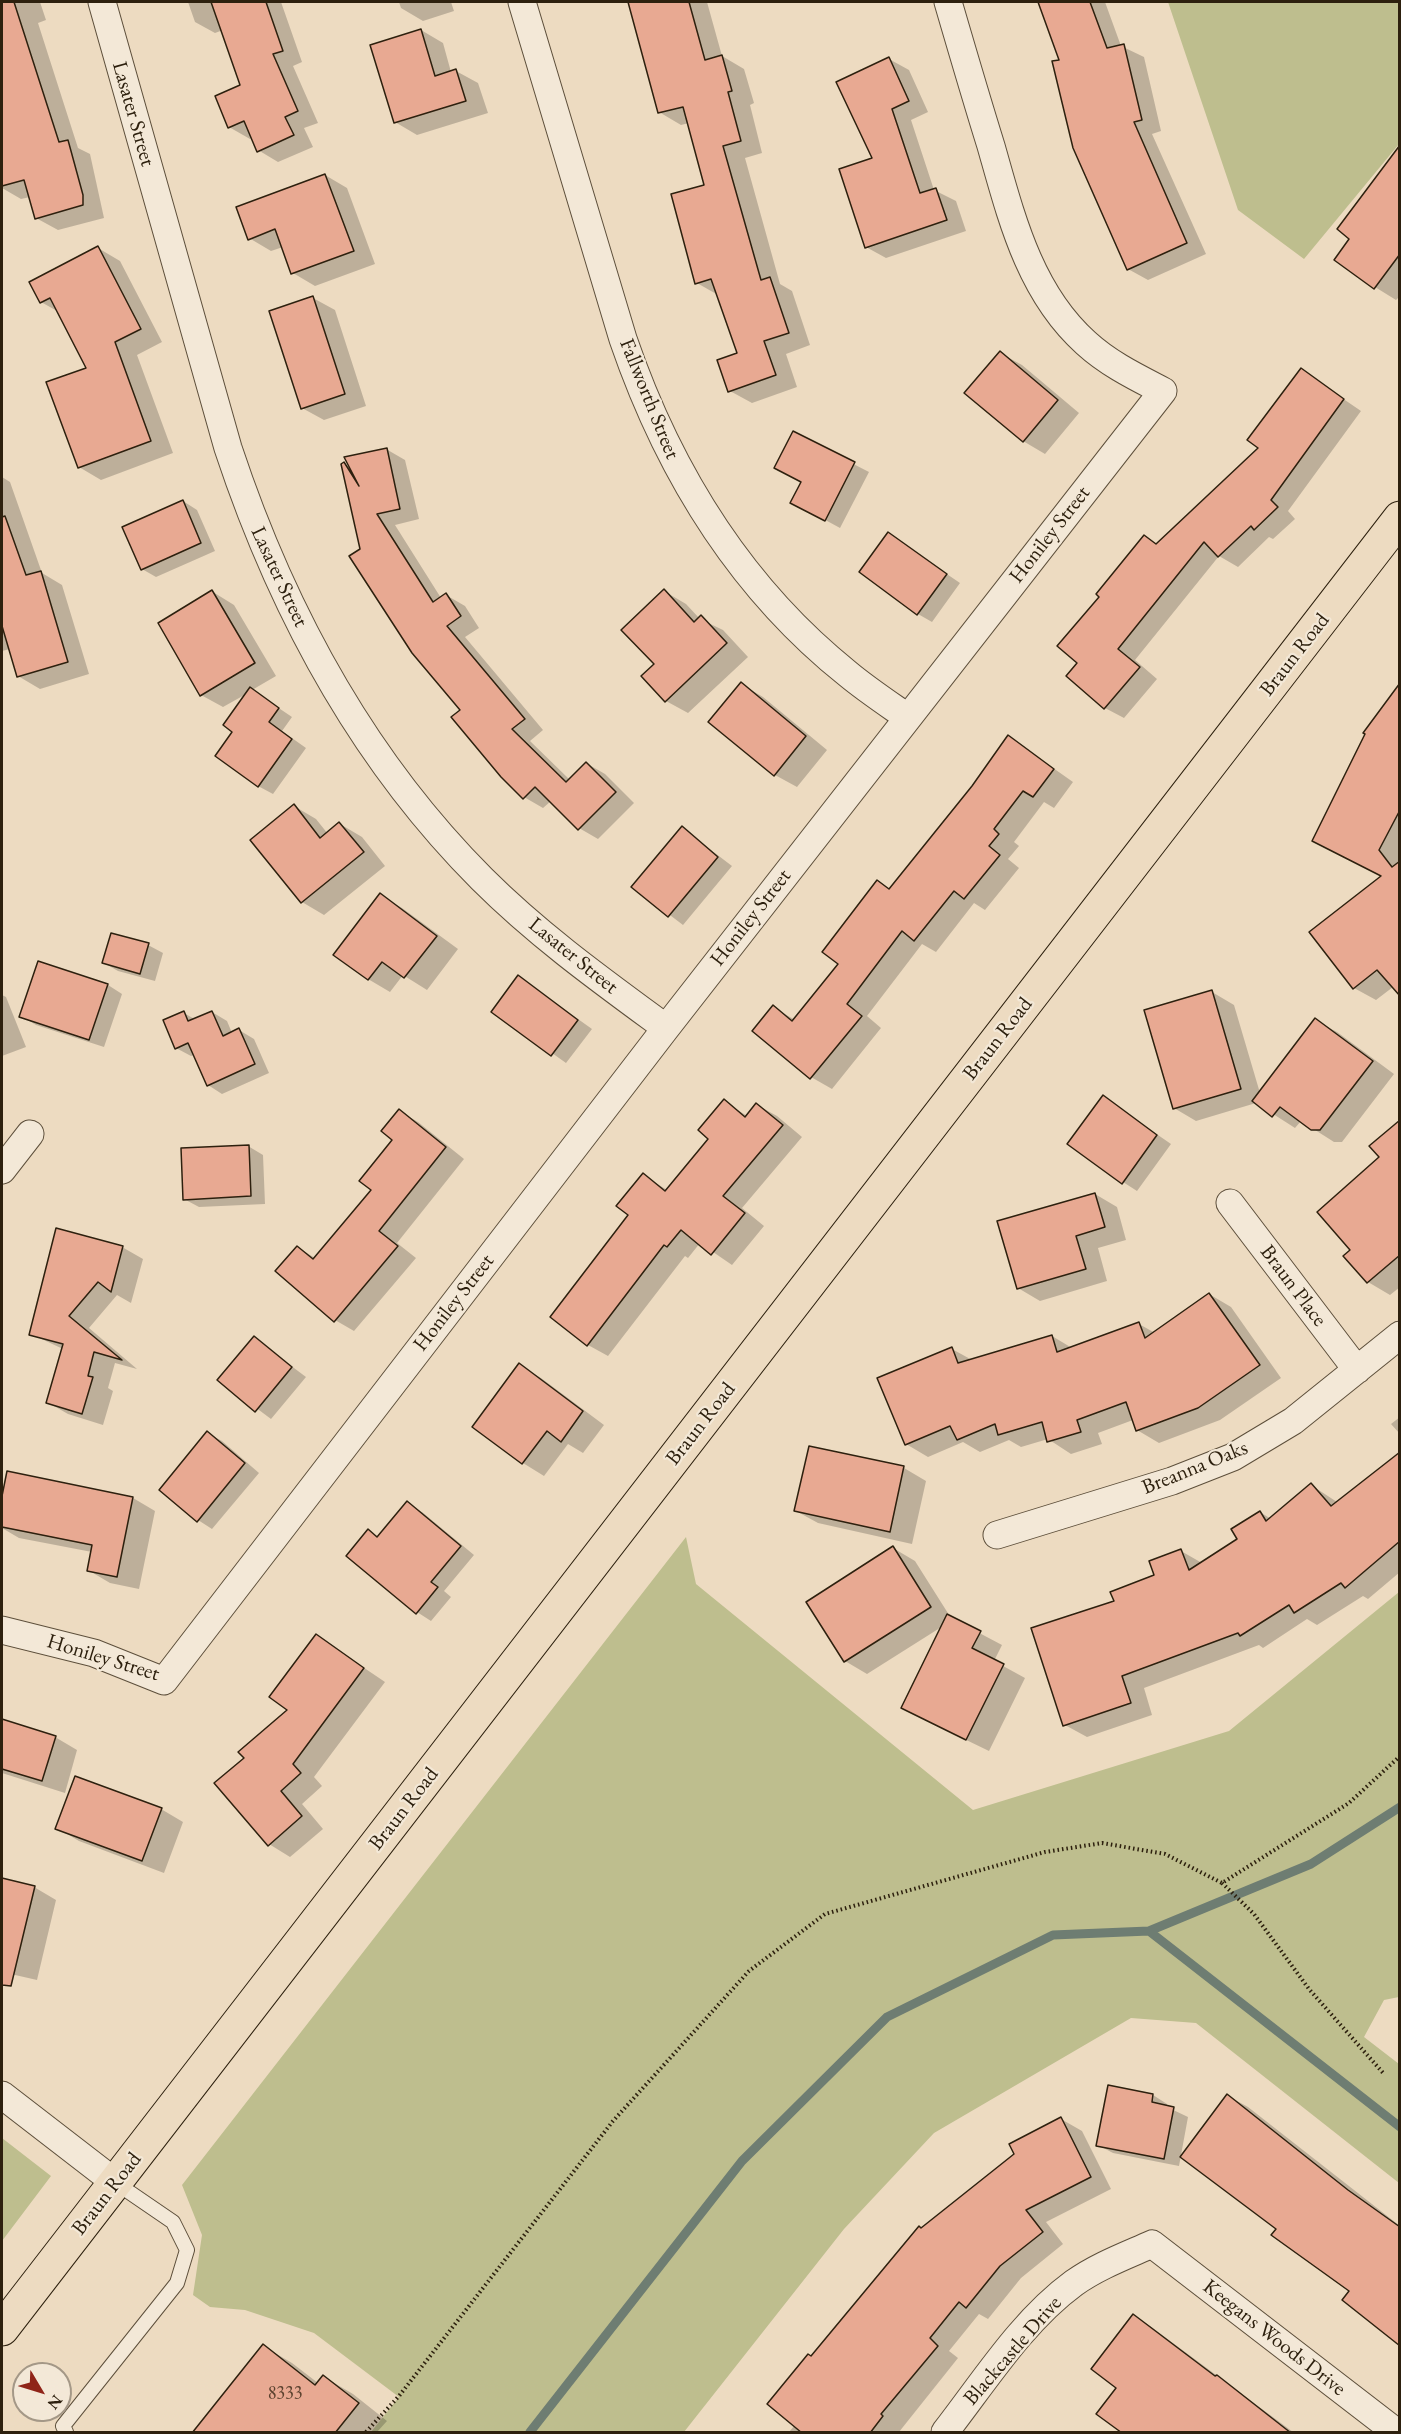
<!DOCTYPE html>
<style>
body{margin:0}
#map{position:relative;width:1401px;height:2434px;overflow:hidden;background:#eddbc1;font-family:"EB Garamond",serif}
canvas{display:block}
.frame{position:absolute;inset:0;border:3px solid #2d200e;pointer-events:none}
.north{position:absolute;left:12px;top:2362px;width:60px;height:60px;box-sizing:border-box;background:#f3e8d7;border:2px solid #a49887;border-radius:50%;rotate:128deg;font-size:16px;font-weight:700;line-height:24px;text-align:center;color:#2d200e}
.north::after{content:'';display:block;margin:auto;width:21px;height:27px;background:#8f2418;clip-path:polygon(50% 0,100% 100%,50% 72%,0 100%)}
</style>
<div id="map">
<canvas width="1401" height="2434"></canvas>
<div class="frame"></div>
<div class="north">N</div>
</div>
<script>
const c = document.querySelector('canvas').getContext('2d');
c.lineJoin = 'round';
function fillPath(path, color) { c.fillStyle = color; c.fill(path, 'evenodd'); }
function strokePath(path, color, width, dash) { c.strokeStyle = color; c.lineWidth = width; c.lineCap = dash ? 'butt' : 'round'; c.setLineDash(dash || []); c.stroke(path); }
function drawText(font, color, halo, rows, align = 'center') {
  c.font = font + ' "EB Garamond",serif'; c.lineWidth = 4.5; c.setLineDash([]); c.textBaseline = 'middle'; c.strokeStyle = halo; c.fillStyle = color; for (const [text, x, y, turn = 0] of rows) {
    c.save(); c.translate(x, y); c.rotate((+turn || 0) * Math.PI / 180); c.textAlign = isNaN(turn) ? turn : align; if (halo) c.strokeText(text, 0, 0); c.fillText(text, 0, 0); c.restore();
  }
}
const green = new Path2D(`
 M1168,2H1399V144L1304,259L1238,210Z
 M686,1537L696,1584L973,1810L1229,1731L1399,1592V1997L1384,2000L1364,2037L1399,2064V2183L1196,2023L1131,2018L934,2133L844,2229L684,2432H371L399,2397L314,2333L245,2310L210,2307L193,2295L202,2235L182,2185Z
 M2,2138L51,2176L2,2241Z`);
const shadow = new Path2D(`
 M2,2H40L46,20L38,23L78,148L90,154L104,218L58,230L36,218L30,197L21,199L2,188Z
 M188,2H281L302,62L293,66L318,123L304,128L313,147L278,162L258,150L252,137L250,139L229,127L242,86L223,30L215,33L195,22Z
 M399,2H451L454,11L423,21L401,8Z
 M630,2H707L722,56L744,69L754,103L750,105L762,153L745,158L780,284L792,291L810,345L786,354L797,387L752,403L730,391L738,354L718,295L697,283L706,186L689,123L681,125L659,112Z
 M1040,2H1105L1121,46L1144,57L1161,131L1152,134L1206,254L1148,280L1128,269Z
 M421,30L443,43L451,72L456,71L478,83L488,113L417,135L395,122Z
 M889,59L909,70L928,112L911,120L934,190L956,201L966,231L886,258L866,247L874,159Z
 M1400,170V296L1396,300L1375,287Z
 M325,175L347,188L375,264L315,286L293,273L283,247L271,251L249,238Z
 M98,248L120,261L162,342L137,355L173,453L101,480L79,467L88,368L59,312L41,302Z
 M313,298L335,310L366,406L324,420L302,408Z
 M1000,353L1022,365L1079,413L1045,454L1023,441Z
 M1301,370L1361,411L1288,511L1295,519L1273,539L1269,537L1238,567L1219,556L1135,660L1157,679L1124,718L1105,708L1068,676L1079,662L1102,596L1144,537L1157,544L1260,448Z
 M793,433L869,472L840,528L807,510Z
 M386,449L405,460L419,519L395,525L441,598L446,595L465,606L479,628L465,637L543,730L530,741L570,780L586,763L605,774L634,803L598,839L579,828L551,801L543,808L524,797L462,710L362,550L344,464L352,469Z
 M2,477L10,482L42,573L62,585L89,674L40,689L18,676L10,649L2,651Z
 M183,501L197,510L215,551L156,577L142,569Z
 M888,534L960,583L932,622L918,614Z
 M664,591L686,604L700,619L723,630L748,657L688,713L666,701L656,664Z
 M213,592L234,605L276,676L252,690L292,717L282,731L306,748L273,794L258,786L234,731L248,693L223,707L201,695Z
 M741,684L763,697L827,750L797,787L775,775Z
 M1400,686V994L1393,987L1376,1000L1354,988L1382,876L1335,853Z
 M1009,737L1073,782L1054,808L1044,802L1014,842L1019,846L1008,859L1019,868L985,910L974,903L936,952L922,944L867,1016L881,1028L832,1089L811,1077L773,1007L795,1020L840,964L878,882L890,889L973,787Z
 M294,806L316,819L328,834L340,824L362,837L385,866L324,915L302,902Z
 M682,828L732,866L683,925L633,887Z
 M380,895L402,908L458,949L427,990L403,975L390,992L368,979Z
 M148,945L163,953L155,981L118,971L104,963Z
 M519,977L592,1029L566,1063L493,1011Z
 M108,985L122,994L104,1047L36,1025L21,1016Z
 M1212,992L1234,1005L1260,1093L1315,1020L1337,1032L1394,1074L1342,1142H1334L1301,1121L1295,1128L1256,1103L1196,1121L1174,1108Z
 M2,995L6,997L26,1047L2,1056Z
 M212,1012L227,1021L232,1033L239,1030L254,1039L269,1073L222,1094L208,1085L194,1055L191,1056L176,1048L184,1013L196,1020Z
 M1103,1097L1171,1144L1137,1191L1123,1182Z
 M724,1101L747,1116L757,1105L777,1116L802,1137L742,1208L764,1226L732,1265L700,1243L688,1258L685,1256L608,1356L588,1345L643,1175L667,1190L710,1138Z
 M399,1111L418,1122L464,1159L397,1243L416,1258L354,1331L335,1320L297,1247L315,1258L373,1190L394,1139Z
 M1400,1122V1287L1390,1295L1368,1282L1345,1257L1352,1250L1381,1157Z
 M248,1146L263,1155L265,1204L199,1207L184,1199Z
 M1095,1194L1117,1207L1126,1240L1098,1248L1107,1281L1040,1301L1018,1288Z
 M122,1247L143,1259L131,1303L117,1295L89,1328L137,1369L115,1363L108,1388L113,1391L103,1425L68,1414L47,1402L63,1349L31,1334Z
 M1209,1294L1231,1307L1281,1378L1220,1420L1159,1443L1137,1430L1133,1420L1098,1433L1102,1444L1071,1454L1048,1439L1021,1447L1009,1440L980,1452L963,1442L928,1457L906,1444L952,1349L972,1360L1052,1336L1072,1348L1139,1324L1155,1333Z
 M254,1338L306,1377L271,1419L219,1380Z
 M519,1365L541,1378L604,1425L583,1453L568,1444L544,1476L523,1463Z
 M1400,1417V1434L1391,1424Z
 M207,1433L222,1441L259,1473L212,1529L198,1520Z
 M810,1448L904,1468L926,1481L912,1544L818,1523L796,1511Z
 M1400,1453V1572L1368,1599L1363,1596L1317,1625L1307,1619L1263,1648L1259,1645L1144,1688L1152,1715L1087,1737L1065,1725L1116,1602L1156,1576L1181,1551L1202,1563L1239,1539L1260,1512L1271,1519L1311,1485L1337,1502Z
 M8,1473L133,1498L155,1511L139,1589L110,1583L88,1570L92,1552L19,1538L2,1528V1503Z
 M407,1503L422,1512L474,1555L444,1591L451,1597L431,1621L417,1612L368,1531L379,1537Z
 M893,1548L915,1561L951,1618L1002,1645L994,1661L1025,1678L989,1751L925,1720L943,1626L867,1674L845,1661L808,1602Z
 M317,1636L385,1682L314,1777L322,1786L302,1804L323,1829L290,1857L269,1844L246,1758L289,1710Z
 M2,1721L55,1737L77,1750L65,1793L2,1773Z
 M161,1809L183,1822L164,1873L79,1841L57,1828Z
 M2,1880L34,1887L56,1900L37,1980L2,1972Z
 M1109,2087L1153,2095L1167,2104V2107L1188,2117L1179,2166L1113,2153L1098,2145Z
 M1228,2096L1248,2107L1400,2226V2344L1351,2291L1278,2229Z
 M1061,2119L1082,2131L1111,2189L1046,2222L1063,2244L1021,2278L988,2319L979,2314L949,2351L958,2358L899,2432H789L795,2425L812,2358L921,2229Z
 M1133,2316L1150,2326L1293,2432H1124L1118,2388Z
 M263,2346L292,2363L318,2383L324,2377L353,2394L387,2421L377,2432H194Z`);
const stream = new Path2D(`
 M1149,1931L1400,2127
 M530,2432L742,2161L887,2017L1053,1935L1149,1931L1311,1864L1400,1807`);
const building = new Path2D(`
 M2,2H14L59,142L68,140L83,195V205L35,219L24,180L2,186Z
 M211,2H266L283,51L273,54L298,111L285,117L294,135L257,152L244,121L228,128L215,96L240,85Z
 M628,2H689L705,60L722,55L732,91L728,92L741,141L723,146L761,280L770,277L789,333L764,341L776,375L728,392L717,360L737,353L711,279L695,284L671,194L704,185L683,107L658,113Z
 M1038,2H1090L1107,48L1124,44L1142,120L1134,122L1187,243L1127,270L1073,148L1052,61L1059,60Z
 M421,29L435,76L456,69L466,101L394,123L370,45Z
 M889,57L909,101L892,109L920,193L936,188L947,220L865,248L839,169L872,158L836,82Z
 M1400,145V254L1374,289L1334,260L1349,239L1337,229Z
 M325,174L354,251L291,274L275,229L248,240L236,207Z
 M98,246L141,329L115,342L151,441L78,468L46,382L86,368L50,298L40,303L29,282Z
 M313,296L345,394L301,409L269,311Z
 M1000,351L1058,400L1023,442L964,393Z
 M1301,368L1344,399L1271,500L1278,507L1254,530L1251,526L1218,557L1204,542L1118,649L1140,667L1104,709L1066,676L1077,663L1057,646L1099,597L1096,594L1144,535L1156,544L1258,448L1247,440Z
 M793,431L855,462L825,521L790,503L801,482L774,468Z
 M387,448L400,509L377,514L433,602L446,593L461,616L447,626L525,719L512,729L566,782L586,762L616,792L578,830L535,787L523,799L501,777L451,717L460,710L412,653L349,556L360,549L341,464L344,462L359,486L344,457Z
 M183,500L201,543L141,570L122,527Z
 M5,516L26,575L41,571L68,662L17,677L2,626V517Z
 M888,532L947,574L917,615L859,572Z
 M664,589L694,622L701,615L727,643L665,702L641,676L654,664L621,630Z
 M212,590L255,663L200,696L158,623Z
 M741,682L806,736L774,776L708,722Z
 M1400,683V810L1379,850L1392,867L1400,861V996L1377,970L1353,989L1309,932L1381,876L1312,841L1365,734L1363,733Z
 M250,687L279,708L269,722L292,739L258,787L215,756L232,732L223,725Z
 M1008,735L1054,769L1033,797L1023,791L994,829L999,834L989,846L1000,855L964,899L954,891L914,941L902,931L847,1004L862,1016L810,1079L752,1031L773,1005L792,1021L838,964L822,952L877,880L889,889L972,786Z
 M294,804L320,838L339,822L364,852L301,903L250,840Z
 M682,826L718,857L668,917L631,887Z
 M380,893L437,936L404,978L382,962L368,980L333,955Z
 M111,933L149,943L140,974L102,963Z
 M38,961L108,984L89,1040L19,1017Z
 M518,975L578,1020L551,1056L491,1012Z
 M1212,990L1241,1089L1173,1109L1144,1010Z
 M184,1011L188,1021L212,1011L223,1036L239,1028L255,1064L207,1086L188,1043L175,1049L163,1020Z
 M1315,1018L1373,1061L1320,1130H1311L1280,1107L1272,1117L1252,1101Z
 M1103,1095L1157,1135L1122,1184L1067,1144Z
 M724,1099L745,1117L756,1103L783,1125L723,1196L745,1213L711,1255L681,1230L667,1247L664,1245L587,1346L550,1317L628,1215L616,1206L643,1173L665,1191L708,1139L698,1130Z
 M399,1109L446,1147L379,1231L398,1246L334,1322L275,1271L297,1246L313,1259L371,1190L359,1181L392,1140L381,1131Z
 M1400,1120V1255L1367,1283L1343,1256L1350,1250L1317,1212L1379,1157L1369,1146Z
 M249,1145L251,1196L183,1200L181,1148Z
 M1095,1193L1105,1227L1076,1236L1086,1269L1017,1289L997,1221Z
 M56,1228L123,1246L111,1292L98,1282L69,1316L122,1360L94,1352L88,1376L93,1377L82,1414L46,1403L63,1344L29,1335Z
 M1209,1293L1260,1365L1198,1408L1136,1431L1126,1402L1077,1420L1081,1432L1047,1442L1042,1422L998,1435L995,1424L957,1440L950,1426L905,1445L877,1378L952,1347L958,1363L1052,1335L1057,1352L1139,1322L1145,1338Z
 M254,1336L292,1367L255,1412L217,1380Z
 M519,1363L583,1411L561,1442L547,1431L522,1464L472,1427Z
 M207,1431L245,1463L197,1522L159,1490Z
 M809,1446L904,1466L890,1532L794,1511Z
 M1400,1452V1541L1345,1588L1341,1583L1294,1613L1289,1605L1240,1636L1238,1633L1122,1676L1131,1703L1063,1726L1031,1628L1114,1601L1110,1592L1154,1575L1149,1561L1181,1549L1189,1570L1237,1539L1231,1529L1260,1511L1266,1521L1311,1483L1331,1506Z
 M7,1471L133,1497L117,1577L87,1571L92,1545L2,1527V1496Z
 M407,1501L461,1546L431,1582L438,1587L416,1614L346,1556L368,1529L377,1537Z
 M893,1546L931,1607L844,1662L806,1602Z
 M947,1614L981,1631L972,1648L1004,1664L966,1740L901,1708Z
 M316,1634L364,1668L293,1764L301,1773L281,1791L302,1816L268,1846L214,1783L244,1758L238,1752L287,1710L269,1697Z
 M2,1719L56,1736L42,1781L2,1769Z
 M75,1776L162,1808L142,1861L55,1829Z
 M2,1878L35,1886L11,1986L2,1985Z
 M1108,2085L1153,2094L1152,2102L1174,2107L1164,2159L1096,2146Z
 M1227,2094L1348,2190L1400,2227V2346L1342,2300L1349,2291L1271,2235L1276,2229L1180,2157Z
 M1061,2117L1091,2177L1026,2210L1043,2232L1000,2266L966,2308L959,2302L930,2338L938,2346L881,2414L883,2416L870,2433H802L767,2404L808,2354L811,2356L919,2226L921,2228L1014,2154L1009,2144Z
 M1133,2314L1215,2376L1217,2375L1291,2433H1122L1096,2414L1116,2388L1091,2369Z
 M263,2344L315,2385L323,2375L359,2403L335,2433H192Z`);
const path = new Path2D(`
 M1222,1883L1254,1914L1309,1989L1384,2074
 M366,2432L399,2396L613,2121L749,1971L825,1914L1045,1852L1102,1843L1165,1854L1222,1883L1349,1803L1400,1756`);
const lane = new Path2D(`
 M66,2432L63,2426L177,2283L187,2250L173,2222L116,2183`);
const street = new Path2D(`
 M102,2L228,448C281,608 362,759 482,879C538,935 602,981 666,1028
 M522,2L623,339C668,470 738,586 848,674C866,689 887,703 907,717
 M2,1170L30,1134
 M1230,1203L1357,1370
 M997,1535L1172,1481L1233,1457L1293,1421L1400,1335
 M2,1630L94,1653L164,1681L666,1028L1163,391C1136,377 1109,364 1086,343C1029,292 1011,216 991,146C976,98 962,50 948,2
 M2,2095L116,2183
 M945,2432C984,2382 1022,2321 1074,2283C1098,2266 1125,2256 1152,2244L1396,2432`);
const primary = new Path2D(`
 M2,2329L1400,518`);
const numberNames = [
 ["8333",285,2394]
];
const streetNames = [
 ["Lasater Street",133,114,74],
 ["Fallworth Street",649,399,68],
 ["Honiley Street",1050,535,-52],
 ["Lasater Street",279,577,65],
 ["Braun Road",1295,655,-52],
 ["Honiley Street",751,918,-52],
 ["Lasater Street",573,956,39],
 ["Braun Road",998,1039,-52],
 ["Braun Place",1293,1286,53],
 ["Honiley Street",454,1303,-52],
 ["Braun Road",701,1424,-52],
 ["Breanna Oaks",1195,1468,-22],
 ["Honiley Street",103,1658,17],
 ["Braun Road",404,1809,-52],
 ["Braun Road",107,2194,-52],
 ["Keegans Woods Drive",1274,2338,38],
 ["Blackcastle Drive",1013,2351,-49]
];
fillPath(green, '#bebe8e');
fillPath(shadow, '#0003');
strokePath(stream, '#6e7d72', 9);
fillPath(building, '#e8a992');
strokePath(building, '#2d200e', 1.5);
strokePath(lane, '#5d4f3b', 16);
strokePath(street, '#5d4f3b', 29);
strokePath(primary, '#2d200e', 35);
strokePath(path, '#2d200e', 4, [1.5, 3]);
strokePath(lane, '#f3e8d7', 14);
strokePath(street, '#f3e8d7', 27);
strokePath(primary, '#eddbc1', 33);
drawText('18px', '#5c422f', null, numberNames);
drawText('21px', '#2d200e', '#f3e8d7', streetNames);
</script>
